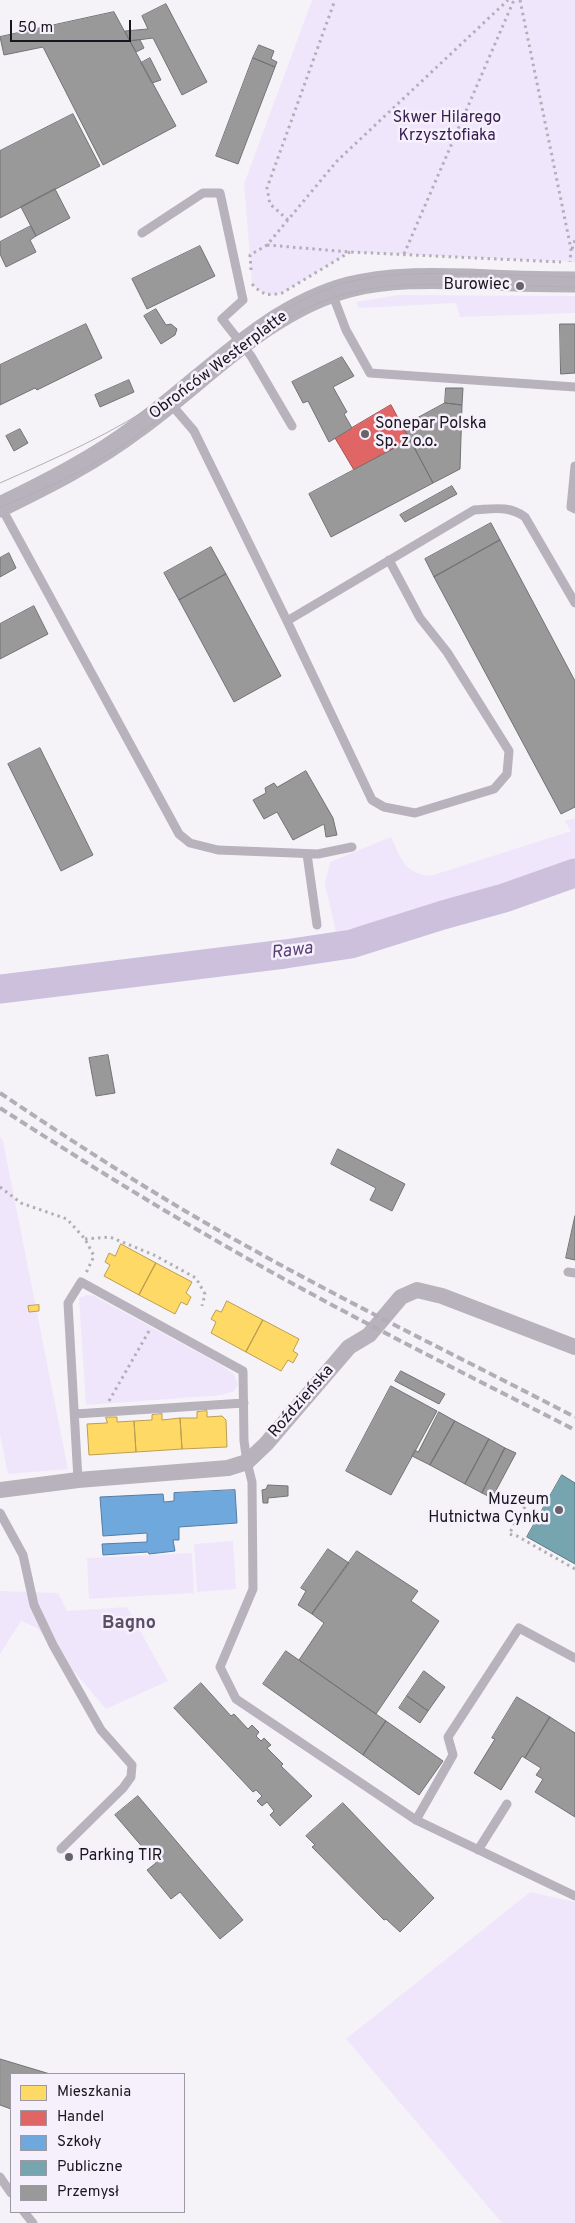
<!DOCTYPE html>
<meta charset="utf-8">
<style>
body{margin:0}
#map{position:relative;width:575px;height:2223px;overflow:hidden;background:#f5f3f8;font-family:Overpass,sans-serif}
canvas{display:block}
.legend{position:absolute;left:10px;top:2073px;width:175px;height:140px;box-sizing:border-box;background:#f5f0fb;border:1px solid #9d99a3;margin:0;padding:6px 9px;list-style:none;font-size:15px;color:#1a161f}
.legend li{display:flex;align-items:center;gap:10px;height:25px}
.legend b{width:25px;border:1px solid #9d99a3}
.scale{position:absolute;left:10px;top:20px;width:121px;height:22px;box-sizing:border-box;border:2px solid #1a161f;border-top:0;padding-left:6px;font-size:15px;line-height:18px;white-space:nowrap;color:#1a161f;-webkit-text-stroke:4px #f5f0fb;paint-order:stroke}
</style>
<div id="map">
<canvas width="575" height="2223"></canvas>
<ul class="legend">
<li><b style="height:14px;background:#ffd966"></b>Mieszkania</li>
<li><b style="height:14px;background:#e06666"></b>Handel</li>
<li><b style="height:14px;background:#6fa8dc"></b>Szkoły</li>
<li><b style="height:14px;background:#76a5af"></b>Publiczne</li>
<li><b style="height:14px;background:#999"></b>Przemysł</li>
</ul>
<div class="scale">50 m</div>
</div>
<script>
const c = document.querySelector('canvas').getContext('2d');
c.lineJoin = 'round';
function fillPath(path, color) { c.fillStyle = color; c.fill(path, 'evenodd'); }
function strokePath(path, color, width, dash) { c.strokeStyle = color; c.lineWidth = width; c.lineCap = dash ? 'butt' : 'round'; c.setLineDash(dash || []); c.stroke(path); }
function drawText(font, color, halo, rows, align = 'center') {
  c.font = font + ' Overpass,sans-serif'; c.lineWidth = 5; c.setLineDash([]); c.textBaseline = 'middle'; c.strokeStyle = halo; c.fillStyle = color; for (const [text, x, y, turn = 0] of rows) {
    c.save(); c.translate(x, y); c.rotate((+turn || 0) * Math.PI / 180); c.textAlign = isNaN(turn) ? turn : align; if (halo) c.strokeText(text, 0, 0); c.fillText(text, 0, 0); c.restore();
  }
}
const green = new Path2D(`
 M312,0H575V262L350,252L282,293C267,296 262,294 252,283L244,184Z
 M398,295L575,296V313L460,317L456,303L359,308L356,302Z
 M575,818V862C496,891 417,913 336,932L325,884L330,862L391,837C401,858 404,873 430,876L571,831L565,821Z
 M0,1137L3,1141L68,1469L8,1474L0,1435Z
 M87,1295L94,1296L221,1365L234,1374L238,1384L234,1391L223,1395L86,1405L79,1298Z
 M233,1541L236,1589L197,1592L194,1544Z
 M192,1553L194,1593L89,1599L87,1558Z
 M0,1591L58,1593L67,1611L127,1607L168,1681L106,1709L37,1628L21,1621L0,1654Z
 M530,1892L575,1902V2223H502L346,2039Z`);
const homes = new Path2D(`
 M121,1244L156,1263L139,1295L104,1276L110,1265L105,1262L109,1253L115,1256Z
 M156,1263L192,1282L186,1293L191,1297L187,1305L181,1302L175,1314L139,1295Z
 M227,1301L263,1320L246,1352L211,1333L216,1322L211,1319L216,1310L221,1312Z
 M39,1305V1311L29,1312L28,1306Z
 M263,1320L299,1339L293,1351L298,1354L293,1363L288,1360L281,1371L246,1352Z
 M207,1411V1417L222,1416L226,1420L227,1447L182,1449L180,1418H197V1412Z
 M162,1414V1420L180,1418L182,1449L136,1452L134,1421L152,1420V1415Z
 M106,1417H117V1422L134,1421L136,1452L89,1455L87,1424L107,1423Z`);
const shops = new Path2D(`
 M391,405L410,440L354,470L335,438Z`);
const schools = new Path2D(`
 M235,1490L237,1523L179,1527V1540H173L175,1551L149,1554L148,1552L103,1555L102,1544L147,1542V1533L103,1536L100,1497L163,1494L164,1502L174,1501V1493Z`);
const public = new Path2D(`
 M562,1475L575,1483V1564L527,1537Z`);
const industry = new Path2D(`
 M166,4L207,82L182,95L153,38L130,41L125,31L148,29L142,16Z
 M114,12L176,126L103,165L43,47L4,55L0,37Z
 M140,40L144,48L136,52L130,41Z
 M259,45L274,51L271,59L277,62L275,67L253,58Z
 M150,58L161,80L152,83L141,63Z
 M253,58L275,67L238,164L216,156Z
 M73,114L100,166L0,218V151Z
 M55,189L70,218L36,236L21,207Z
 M31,226L36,236L30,240L36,252L6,267L0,254V242Z
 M200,246L215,276L147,309L132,279Z
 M156,309L166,325L171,324L177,329L175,335L161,344L144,316Z
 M86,324L102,358L37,390L35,388L0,405V365Z
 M560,324H575V373L561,374Z
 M342,357L354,376L333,387L347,412L344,414L352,428L329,442L308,401L303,403L292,382Z
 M129,380L134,392L100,407L95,395Z
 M446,388H463L462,405L445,403Z
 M445,403L462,405L460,469L433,483L403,426Z
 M20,429L28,443L14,451L6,436Z
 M410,440L433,483L331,537L309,494Z
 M452,486L457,494L405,522L400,515Z
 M491,523L500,540L434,577L425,559Z
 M500,540L575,681V807L561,814L434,577Z
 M211,547L226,574L179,600L164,573Z
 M9,553L16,568L0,577V558Z
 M226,574L281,676L234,702L179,600Z
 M34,606L48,634L0,659V624Z
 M40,748L93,855L61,871L8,764Z
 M306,771L333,818L337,835L326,837L324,824L293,840L277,812L264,819L253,800L266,793L265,788L274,783L277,787Z
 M108,1055L115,1093L96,1096L89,1058Z
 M338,1149L405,1184L392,1211L370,1200L376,1188L331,1164Z
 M575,1216V1260L566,1258Z
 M401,1371L445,1394L439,1404L395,1381Z
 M391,1386L437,1411L391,1495L346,1471Z
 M439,1412L455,1421L430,1465L412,1456L415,1450L418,1452Z
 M455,1421L489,1439L465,1484L430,1465Z
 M489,1439L505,1448L482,1493L465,1484Z
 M505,1448L516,1453L492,1498L482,1493Z
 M268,1485L288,1486V1496L268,1498V1503H263L262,1490L266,1489Z
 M328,1549L349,1563L312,1614L298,1605L306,1591L301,1588Z
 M357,1551L418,1591L411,1601L439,1621L376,1714L299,1660L324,1623L312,1614Z
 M286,1651L386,1721L363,1755L263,1684Z
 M424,1671L445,1687L428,1711L407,1696Z
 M201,1683L231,1716L234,1714L248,1729L252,1725L259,1732L256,1736L261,1741L264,1738L271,1745L267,1748L283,1764L281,1766L312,1796L280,1826L270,1815L274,1811L267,1802L262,1806L257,1801L262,1796L256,1790L253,1792L174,1708Z
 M407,1696L428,1711L420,1723L399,1708Z
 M517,1697L550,1717L525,1758L522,1756L501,1790L474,1773L495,1739L492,1738Z
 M550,1717L575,1733V1817L535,1792L543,1779L536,1775L541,1768L525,1758Z
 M386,1721L443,1761L419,1795L363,1755Z
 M138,1796L243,1920L220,1939L180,1892L171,1899L147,1870L156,1863L115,1815Z
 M343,1803L434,1898L400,1932L386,1919L384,1920L312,1847L315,1845L306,1836Z
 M0,2059L50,2074H11V2109L0,2105Z`);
const river = new Path2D(`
 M0,989L285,954L351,944L443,915L504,898L575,873`);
const path = new Path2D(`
 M520,0L571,249L570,262
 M288,220L270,204L267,188L335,0
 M267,245L350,252L561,262
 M572,249L575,240
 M404,254L514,0
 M251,270L250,255L267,245L337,161L508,0
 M252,284C263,295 267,296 282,293L350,252
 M0,1187L21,1203L67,1219L85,1239L94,1256L86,1273
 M85,1239L110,1237L154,1255L196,1278L205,1294L202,1306
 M109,1401L149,1331
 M547,1502L533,1493L509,1534L517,1536L575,1569`);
const service = new Path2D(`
 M142,233L203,193H220L243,300L222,319L251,356L292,426
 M332,293L346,330L370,373L575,387
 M170,403L194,431L287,621L372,800L384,807L415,813L494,789L507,774L509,751L447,652L420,618L389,560
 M575,466L571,507L575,509
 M1,507L179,834L190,843L218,850L318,854L352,847
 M287,621L474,510C493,509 509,505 525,517L575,603
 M307,854L317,925
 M568,1272L575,1273
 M75,1414L244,1403
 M78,1480L68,1303L81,1282L243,1371L244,1441L247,1462L252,1482L253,1589L220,1667L236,1699L416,1820L575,1896
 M0,1513L23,1555L34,1605L53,1645L101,1730L132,1765L131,1777L123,1788L61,1849
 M416,1820L453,1755L448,1737L519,1628L575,1658
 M478,1850L507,1804
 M0,2177L11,2193
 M24,2212L33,2223`);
const minor = new Path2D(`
 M0,1490L78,1480L228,1468L247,1462L266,1444L349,1347L369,1335L401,1297L417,1290L442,1296L575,1347`);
const tertiary = new Path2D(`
 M0,507C47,484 95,460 137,428C205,379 266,309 349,287C389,277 429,278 469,279C505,281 540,282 575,282`);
const tram = new Path2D(`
 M0,483C56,458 114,433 164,398C224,357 274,304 345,283C386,272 427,273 469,274C504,275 540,276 575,277
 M0,507C52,487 102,463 146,429C201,387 260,326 324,301C373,282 425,284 477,285C509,286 542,286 575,287`);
const rail = new Path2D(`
 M0,1093C67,1138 135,1182 204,1222C325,1292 451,1353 575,1417
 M0,1108C67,1151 134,1193 203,1233C324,1304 450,1366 575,1430`);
const markers = [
 [520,286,5,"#67636b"],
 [365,434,5,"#67636b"],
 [559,1510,5,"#67636b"],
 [69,1857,5,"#67636b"]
];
const parkNames = [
 ["Skwer Hilarego",447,119],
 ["Krzysztofiaka",447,137]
];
const poiNames = [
 ["Burowiec",510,286],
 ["Sonepar Polska",375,425,"left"],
 ["Sp. z o.o.",375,443,"left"],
 ["Muzeum",549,1501],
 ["Hutnictwa Cynku",549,1519],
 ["Parking TIR",79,1857,"left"]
];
const streetNames = [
 ["Obrońców Westerplatte",219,366,-37],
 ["Roździeńska",302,1402,-49]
];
const waterNames = [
 ["Rawa",292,952,-7]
];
const neighbourhoodNames = [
 ["Bagno",129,1624]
];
fillPath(green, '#efe6fc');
fillPath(homes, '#ffd966');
strokePath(homes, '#ba9e51', 1);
fillPath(shops, '#e06666');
strokePath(shops, '#a54e51', 1);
fillPath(schools, '#6fa8dc');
strokePath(schools, '#567ca3', 1);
fillPath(public, '#76a5af');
strokePath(public, '#5a7a84', 1);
fillPath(industry, '#999');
strokePath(industry, '#737274', 1);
strokePath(river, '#ccc0dd', 29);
strokePath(path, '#b3afb7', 3, [2.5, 4]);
strokePath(service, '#b7b2bc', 9);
strokePath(minor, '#b7b2bc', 16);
strokePath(tertiary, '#b7b2bc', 21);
strokePath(tram, '#b1afb5', 1);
strokePath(rail, '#b1afb5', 4, [8, 4]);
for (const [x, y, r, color] of markers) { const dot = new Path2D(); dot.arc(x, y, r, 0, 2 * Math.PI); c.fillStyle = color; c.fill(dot); strokePath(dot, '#f5f0fb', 2); }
drawText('16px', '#351c4f', '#f5f0fb', parkNames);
drawText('16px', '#1a161f', '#f5f0fb', poiNames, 'right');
drawText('16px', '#1a161f', '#f5f0fb', streetNames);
drawText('italic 18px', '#594176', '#f5f0fb', waterNames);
drawText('bold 18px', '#594f67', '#f5f0fb', neighbourhoodNames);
</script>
